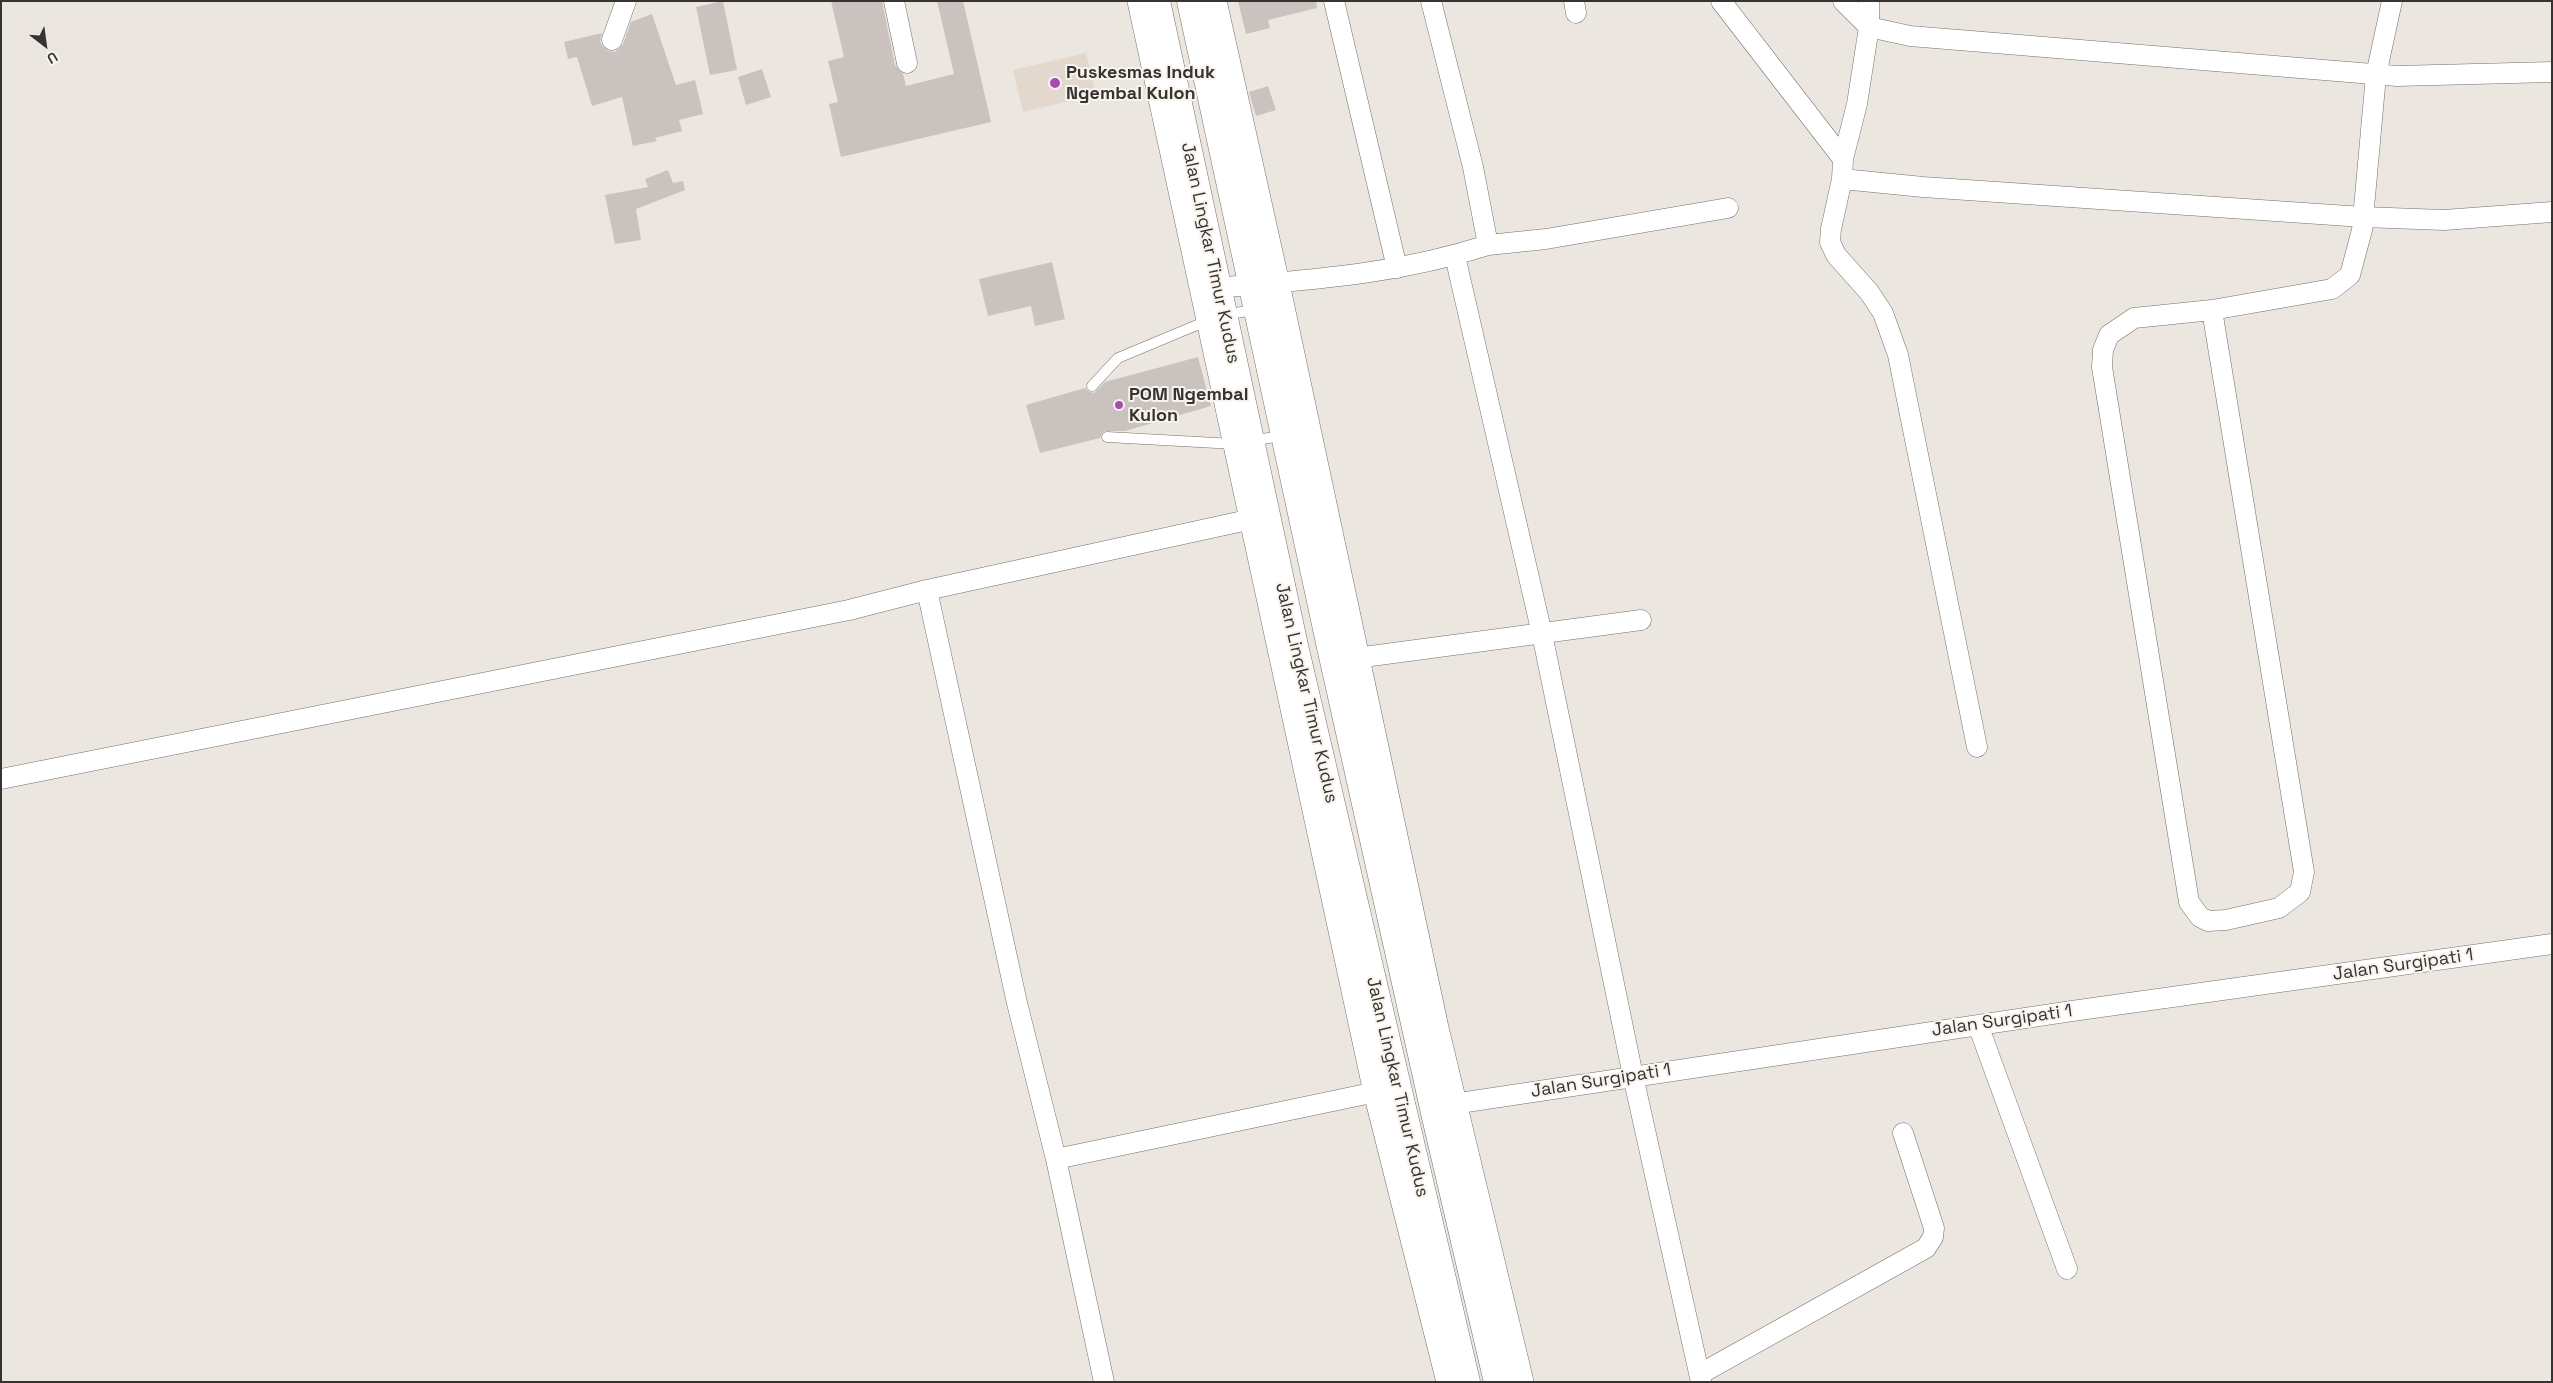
<!DOCTYPE html>
<style>
body{margin:0}
#map{position:relative;width:2553px;height:1383px;overflow:hidden;background:#ece6e0;font-family:"Space Grotesk",sans-serif}
canvas{display:block}
.frame{position:absolute;inset:0;border:2px solid #363432;pointer-events:none}
.north{position:absolute;left:20px;top:20px;width:50px;height:50px;-webkit-text-stroke:4px #f9f3ed;paint-order:stroke;rotate:150deg;font-size:14px;font-weight:700;line-height:20px;text-align:center;color:#363432}
.north::after{content:'';display:block;margin:auto;width:18px;height:22px;background:#363432;clip-path:polygon(50% 0,100% 100%,50% 72%,0 100%)}
</style>
<div id="map">
<canvas width="2553" height="1383"></canvas>
<div class="frame"></div>
<div class="north">U</div>
</div>
<script>
const c = document.querySelector('canvas').getContext('2d');
c.lineJoin = 'round';
function fillPath(path, color) { c.fillStyle = color; c.fill(path, 'evenodd'); }
function strokePath(path, color, width, dash) { c.strokeStyle = color; c.lineWidth = width; c.lineCap = dash ? 'butt' : 'round'; c.setLineDash(dash || []); c.stroke(path); }
function drawText(font, color, halo, rows, align = 'center') {
  c.font = font + ' "Space Grotesk",sans-serif'; c.lineWidth = 4; c.setLineDash([]); c.textBaseline = 'middle'; c.strokeStyle = halo; c.fillStyle = color; for (const [text, x, y, turn = 0] of rows) {
    c.save(); c.translate(x, y); c.rotate((+turn || 0) * Math.PI / 180); c.textAlign = isNaN(turn) ? turn : align; if (halo) c.strokeText(text, 0, 0); c.fillText(text, 0, 0); c.restore();
  }
}
const built = new Path2D(`
 M1086,53L1096,95L1023,112L1013,70Z`);
const building = new Path2D(`
 M723,1L737,70L710,75L696,7Z
 M831,1H882L895,65L903,74L906,86L954,74L937,1H963L991,122L841,157L829,104L838,102L828,61L844,57Z
 M1238,1H1316L1317,8L1268,20L1270,28L1246,34Z
 M652,14L676,85L695,80L703,114L679,120L682,131L655,138L657,141L633,146L622,97L592,106L577,57L568,59L564,42L602,33L600,42L603,47L608,51L615,52L623,44L631,22Z
 M762,69L771,97L746,105L738,77Z
 M1268,86L1276,110L1256,116L1249,92Z
 M668,170L673,183L683,181L685,190L636,209L641,240L615,244L605,195L648,187L645,179Z
 M1052,262L1065,319L1035,326L1031,306L988,316L979,279Z
 M1198,357L1211,406L1125,431H1104L1100,438L1040,453L1026,405L1085,388L1088,391L1094,393L1105,382Z`);
const service = new Path2D(`
 M1225,315L1258,309
 M1092,386L1118,358L1209,320
 M1107,437L1235,444
 M1252,441L1285,435`);
const minor = new Path2D(`
 M894,1L907,63
 M1334,1L1397,268
 M1574,1L1576,13
 M1721,1L1843,159
 M1843,1L1869,27L1910,36L2397,76L2552,72
 M1869,1V27L1857,104L1843,159L1842,179L1831,229L1830,242L1836,255L1869,292L1883,313L1898,355L1977,747
 M612,40L626,1
 M1842,179L1923,187L2363,217L2444,220L2552,212
 M1488,245L1546,239L1728,208
 M1455,256L1542,634L1633,1076L1701,1382
 M1205,289C1304,280 1392,276 1488,245L1473,167L1431,1
 M2212,310L2304,872L2300,892L2279,908L2226,920L2208,921L2200,917L2189,902L2102,367L2103,350L2109,335L2134,318L2212,310L2332,289L2350,275L2362,230L2376,75L2392,1
 M1356,658L1641,620
 M1,779L849,610L927,590
 M1978,1025L2067,1269
 M1453,1104L2072,1011L2552,944
 M1056,1159L1017,1003L927,590L1266,516
 M1700,1374L1926,1248L1933,1237L1934,1228L1903,1133
 M1104,1382L1056,1159L1376,1092`);
const tertiary = new Path2D(`
 M1140,1L1376,1092L1449,1382
 M1214,1L1277,284L1436,1028L1521,1382`);
const trunk = new Path2D(`
 M1156,1L1294,646L1466,1382
 M1191,1L1331,647L1436,1117L1498,1382`);
const markers = [
 [1055,83,6,"#ab49b1"],
 [1119,405,5,"#ab49b1"]
];
const poiNames = [
 ["Puskesmas Induk",1066,73],
 ["Ngembal Kulon",1066,94],
 ["POM Ngembal",1129,395],
 ["Kulon",1129,416]
];
const streetNames = [
 ["Jalan Lingkar Timur Kudus",1210,253,78],
 ["Jalan Lingkar Timur Kudus",1306,693,77],
 ["Jalan Surgipati 1",2403,965,-8],
 ["Jalan Surgipati 1",2002,1021,-8],
 ["Jalan Surgipati 1",1601,1081,-9],
 ["Jalan Lingkar Timur Kudus",1397,1087,77]
];
fillPath(built, '#e3d8cd');
fillPath(building, '#cac2be');
strokePath(service, '#746f6a', 11);
strokePath(minor, '#746f6a', 21);
strokePath(tertiary, '#746f6a', 26);
strokePath(trunk, '#746f6a', 29);
strokePath(service, '#fff', 10);
strokePath(minor, '#fff', 20);
strokePath(tertiary, '#fff', 25);
strokePath(trunk, '#fff', 28);
for (const [x, y, r, color] of markers) { const dot = new Path2D(); dot.arc(x, y, r, 0, 2 * Math.PI); c.fillStyle = color; c.fill(dot); strokePath(dot, '#f9f3ed', 2); }
drawText('bold 18px', '#363432', '#f9f3ed', poiNames, 'left');
drawText('18px', '#363432', '#f9f3ed', streetNames);
</script>
